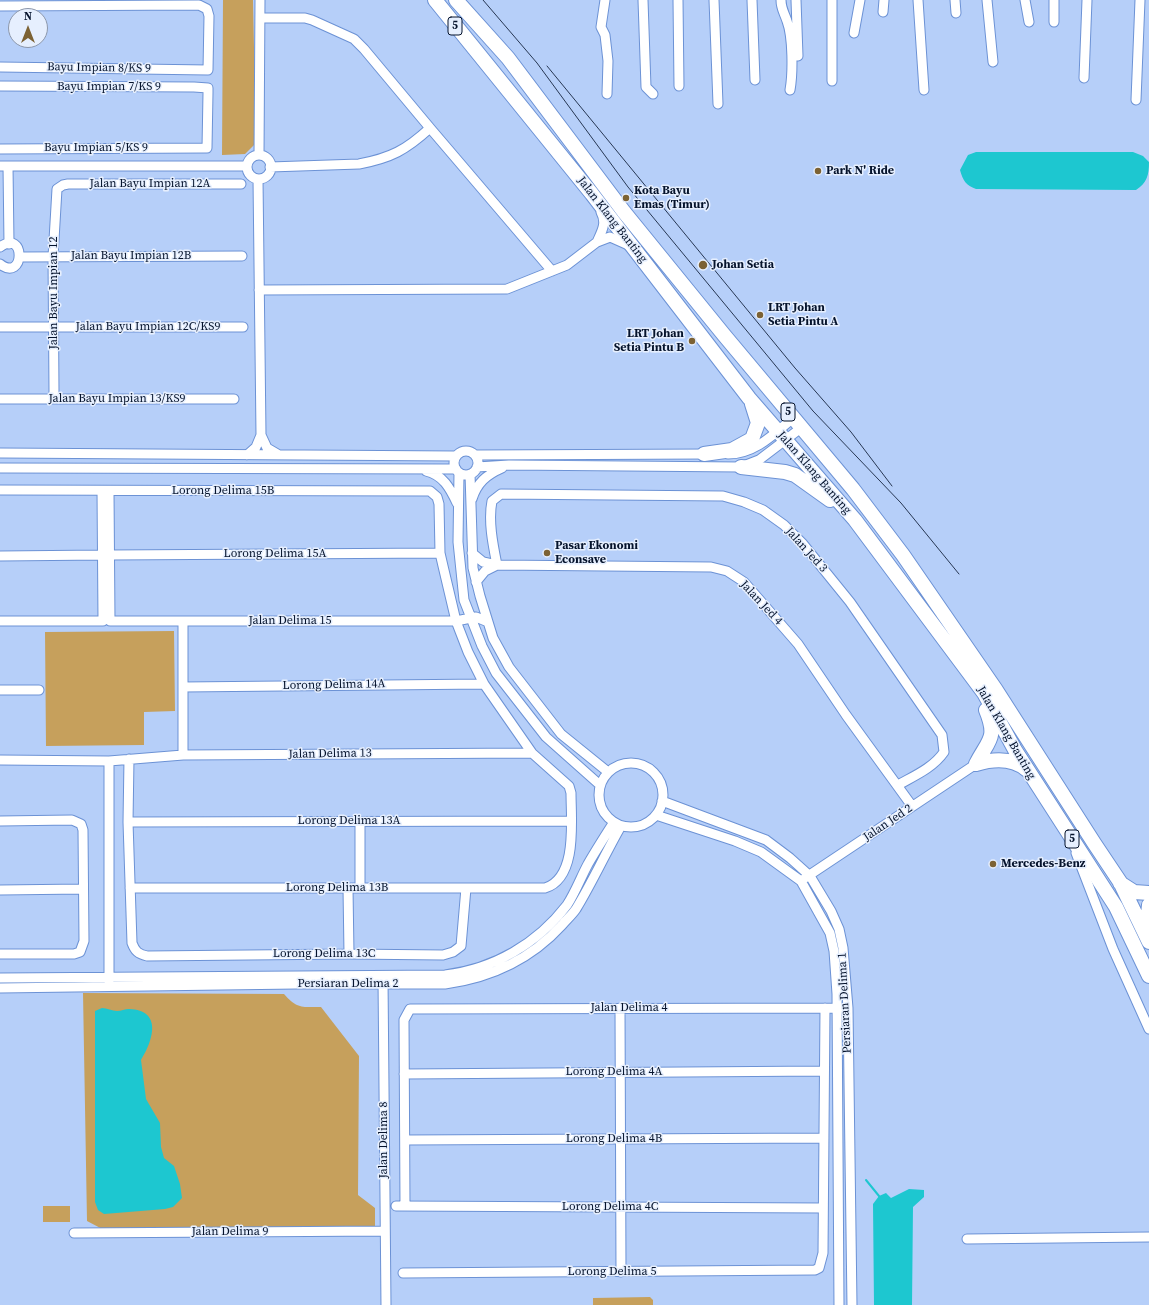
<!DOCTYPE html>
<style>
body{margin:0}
#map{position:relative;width:1149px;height:1305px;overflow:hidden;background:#b6cff9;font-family:"Source Serif 4",serif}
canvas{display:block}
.north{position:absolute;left:8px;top:8px;width:40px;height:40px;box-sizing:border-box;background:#e6effe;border:1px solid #8c97aa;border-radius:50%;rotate:0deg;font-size:11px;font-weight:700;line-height:16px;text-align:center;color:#05132c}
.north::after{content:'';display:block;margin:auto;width:14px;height:18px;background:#7c6234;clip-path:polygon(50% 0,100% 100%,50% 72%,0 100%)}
</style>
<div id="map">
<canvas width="1149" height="1305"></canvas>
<div class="north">N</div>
</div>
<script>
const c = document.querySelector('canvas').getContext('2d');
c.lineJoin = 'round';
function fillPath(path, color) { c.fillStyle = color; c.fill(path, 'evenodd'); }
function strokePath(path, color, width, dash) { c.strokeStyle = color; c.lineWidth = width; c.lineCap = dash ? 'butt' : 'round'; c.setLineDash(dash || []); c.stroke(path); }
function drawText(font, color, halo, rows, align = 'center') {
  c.font = font + ' "Source Serif 4",serif'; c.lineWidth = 3; c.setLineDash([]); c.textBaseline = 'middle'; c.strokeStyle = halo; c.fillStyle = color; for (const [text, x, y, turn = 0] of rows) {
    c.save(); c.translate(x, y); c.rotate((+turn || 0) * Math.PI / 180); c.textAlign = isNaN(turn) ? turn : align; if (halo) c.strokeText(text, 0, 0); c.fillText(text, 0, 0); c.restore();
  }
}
const green = new Path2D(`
 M223,0H253L256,143L245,154L222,155Z
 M174,631L175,711L144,712V745L46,746L45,632Z
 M83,993L284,994C297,1009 302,1007 321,1007L359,1056L358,1195L375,1208V1230L106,1231L87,1221Z
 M43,1206H70V1222H43Z
 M650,1297L653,1300V1305H593V1298Z`);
const water = new Path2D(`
 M976,152H1133L1143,156L1149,162C1149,175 1147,183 1136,190L976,189C966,185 963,181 960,170L968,155Z
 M102,1008C107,1008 112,1011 117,1011C121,1011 125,1009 129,1009C163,1010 153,1041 141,1060L146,1099L160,1123L161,1147L164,1158L174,1166L180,1184L182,1198L173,1207L165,1209L104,1214L98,1210L95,1202V1011Z
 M909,1189L924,1190V1197L913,1207L912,1305H874L873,1204L879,1196L886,1193L891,1198Z`);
const stream = new Path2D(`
 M866,1180L879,1196`);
const minor = new Path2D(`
 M605,0L601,27L605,35L608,61L607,94
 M643,0L646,87L653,94
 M678,0L679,86
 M714,0L718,104
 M752,0L755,80
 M781,0C781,9 784,12 787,21C793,37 793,73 790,90
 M796,0L798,56
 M918,0L924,90
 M955,0L956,13
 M987,0L993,62
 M1025,0L1029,22
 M1054,0V22
 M0,6L199,5L207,9L209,16L208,70L0,67
 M883,12L884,0
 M260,18H305L312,20L354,39L364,49L430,128C406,150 391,158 359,164L270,167
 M854,33L860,0
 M1084,78L1087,0
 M832,81V0
 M0,86L194,87L208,88V93L207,148L0,149
 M1136,100L1140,0
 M430,128L552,271
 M259,155L260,0
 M247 167a12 12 0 1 1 24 0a12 12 0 1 1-24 0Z
 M0,166H247
 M8,166L9,244
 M258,179L261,435L267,448L279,455
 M597,242C602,231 607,223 601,212
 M0,247C26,228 25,283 0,264
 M20,257L242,256
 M259,290L507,289L567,265L597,242L610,237L628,245
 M0,327H243
 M0,399H234
 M50,399L53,397L54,392L53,257L57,189L63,185L68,184H241
 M454 463a12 12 0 1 1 24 0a12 12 0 1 1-24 0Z
 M0,453L456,456
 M728,454C755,454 774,434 793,418
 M247,455L256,447L261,435
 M475,455L709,454
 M477,467L509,465L741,467L759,460L801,428
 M0,468L456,469
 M426,471C443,475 450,488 457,503
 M459,473L458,542L464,600L482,646L496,673L546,737L600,785
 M470,474L473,568L480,596L493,638L509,667L561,734L608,772
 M0,490L430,491L437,497L439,504L440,553L443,566L456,621L468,652L484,684L532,753L569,786L571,793C571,820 578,878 545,888H130
 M109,491L110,621H456L476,617L488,622
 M472,499C477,483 486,475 502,468
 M472,553L483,562L497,565L711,567L727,571L744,582L798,644L846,715L912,806
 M110,555L440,553
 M0,556L103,555
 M497,565C493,545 488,521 492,501L501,494L723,496L744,502L763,510L784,525L803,544L850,602L942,735L944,752C933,768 914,776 898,785
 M476,582L485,571L497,565
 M0,621H103L102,491
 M183,622V755
 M183,687L484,684
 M0,690H39
 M129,759L128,822L132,943C135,951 138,954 147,956L349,954L443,955L453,952L461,946L466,888
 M0,760L109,761L183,755L532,753
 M599 795a32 32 0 1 1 64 0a32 32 0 1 1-64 0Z
 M662,801L766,840L790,858L810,876L831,911L839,929L843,948L848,1008L852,1305
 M656,815L735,841L761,852L801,881L830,933L834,951L837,994L839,1305
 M0,821L72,820L81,824L83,830L84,941L80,952L74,954H0
 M360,821V888
 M128,822L571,821
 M1076,853L1113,949L1149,1029
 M805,878L976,764
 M348,888L349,954
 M0,890L83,889
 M0,978L445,975C494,969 537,944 567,905C575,893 581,877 588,864C596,850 605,836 614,822
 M383,979L386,1305
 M109,981V761
 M0,988L297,984H445C490,978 531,959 562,925C566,920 572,915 576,909C592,883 606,852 621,826
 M620,1008L621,1272
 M404,1074L824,1071
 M405,1140L824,1138
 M396,1206L823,1208
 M405,1206L404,1020L410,1009L848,1008
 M74,1233L385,1231
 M967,1239L1149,1237
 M403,1273L815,1270L819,1268L823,1253L825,1008`);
const highway = new Path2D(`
 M435,0L592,194L749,398L855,520L984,693L1015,750L1116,907L1149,976
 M456,0L508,58L624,212L724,335L853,489L903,555L996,690L1094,843L1120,882L1149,942
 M704,454L732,450L752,439L758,423L752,404
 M741,467L785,472L795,475L830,500
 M976,764C988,740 998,739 986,710
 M976,764C993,759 1012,757 1027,770
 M1120,883L1134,892L1149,893
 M1146,934L1149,905`);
const tram = new Path2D(`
 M483,0L537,63L628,187L813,411L901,503L959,574
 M547,66L795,368L851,432L892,486`);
const markers = [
 [818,171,4,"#7c6234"],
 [626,198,4,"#7c6234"],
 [703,265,5,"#7c6234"],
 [760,315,4,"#7c6234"],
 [692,341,4,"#7c6234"],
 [547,553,4,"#7c6234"],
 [993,864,4,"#7c6234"]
];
const shields = [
 [455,26,14],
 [788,412,14],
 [1072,839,14]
];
const shieldNames = [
 ["5",455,26],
 ["5",788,412],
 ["5",1072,839]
];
const streetNames = [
 ["Bayu Impian 8/KS 9",99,68,1],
 ["Bayu Impian 7/KS 9",109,87],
 ["Bayu Impian 5/KS 9",96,148],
 ["Jalan Bayu Impian 12A",150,184],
 ["Jalan Klang Banting",612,220,52],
 ["Jalan Bayu Impian 12B",131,256],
 ["Jalan Bayu Impian 12",54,293,-90],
 ["Jalan Bayu Impian 12C/KS9",148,327],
 ["Jalan Bayu Impian 13/KS9",117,399],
 ["Jalan Klang Banting",814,473,49],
 ["Lorong Delima 15B",223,491],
 ["Jalan Jed 3",806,550,48],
 ["Lorong Delima 15A",275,554],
 ["Jalan Jed 4",761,603,47],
 ["Jalan Delima 15",290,621],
 ["Lorong Delima 14A",334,685,-1],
 ["Jalan Klang Banting",1006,733,60],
 ["Jalan Delima 13",330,754,-1],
 ["Lorong Delima 13A",349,821],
 ["Jalan Jed 2",888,823,-34],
 ["Lorong Delima 13B",337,888],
 ["Lorong Delima 13C",324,954],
 ["Persiaran Delima 2",348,984],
 ["Persiaran Delima 1",845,1003,-93],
 ["Jalan Delima 4",629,1008],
 ["Lorong Delima 4A",614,1072],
 ["Lorong Delima 4B",614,1139],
 ["Jalan Delima 8",384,1140,-90],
 ["Lorong Delima 4C",610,1207],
 ["Jalan Delima 9",230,1232],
 ["Lorong Delima 5",612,1272]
];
const poiNames = [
 ["Park N' Ride",826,171],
 ["Kota Bayu",634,191],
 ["Emas (Timur)",634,205],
 ["Johan Setia",712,265],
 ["LRT Johan",768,308],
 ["Setia Pintu A",768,322],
 ["LRT Johan",684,334,"right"],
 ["Setia Pintu B",684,348,"right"],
 ["Pasar Ekonomi",555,546],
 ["Econsave",555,560],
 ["Mercedes-Benz",1001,864]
];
fillPath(green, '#c6a05c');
fillPath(water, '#1dc7d0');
strokePath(stream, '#1dc7d0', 2);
strokePath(minor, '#6c92d5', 11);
strokePath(highway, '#6c92d5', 16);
strokePath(minor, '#fff', 9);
strokePath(highway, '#fff', 14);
strokePath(tram, '#273753', 1);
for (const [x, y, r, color] of markers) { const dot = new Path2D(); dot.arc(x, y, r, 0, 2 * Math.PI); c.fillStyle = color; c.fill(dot); strokePath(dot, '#e6effe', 1.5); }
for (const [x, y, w] of shields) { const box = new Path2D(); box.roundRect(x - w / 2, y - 9, w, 18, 3); c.fillStyle = '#e6effe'; c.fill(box); strokePath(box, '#05132c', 1); }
drawText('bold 11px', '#05132c', null, shieldNames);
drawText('12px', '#05132c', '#e6effe', streetNames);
drawText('bold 12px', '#05132c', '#e6effe', poiNames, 'left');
</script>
